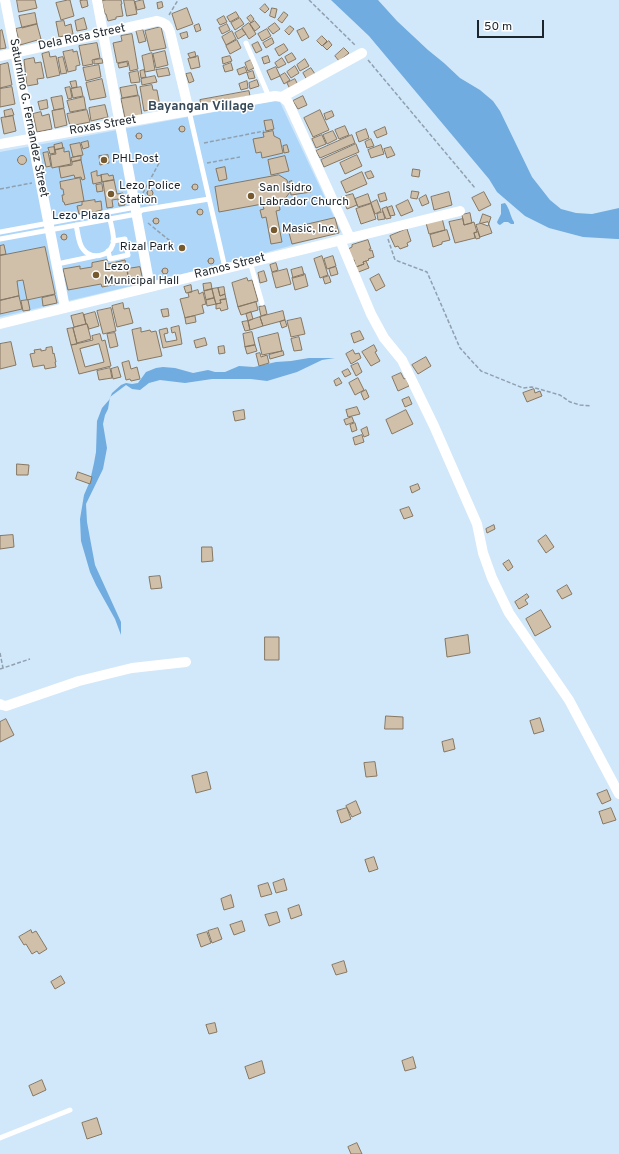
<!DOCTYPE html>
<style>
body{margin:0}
#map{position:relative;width:619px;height:1154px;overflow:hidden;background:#d1e7fa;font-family:Overpass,sans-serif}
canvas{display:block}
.scale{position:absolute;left:477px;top:20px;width:67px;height:18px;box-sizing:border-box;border:2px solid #1c252c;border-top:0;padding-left:5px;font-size:12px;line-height:14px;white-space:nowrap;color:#1c252c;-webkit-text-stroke:3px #fff;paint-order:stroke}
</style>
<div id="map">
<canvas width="619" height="1154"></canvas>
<div class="scale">50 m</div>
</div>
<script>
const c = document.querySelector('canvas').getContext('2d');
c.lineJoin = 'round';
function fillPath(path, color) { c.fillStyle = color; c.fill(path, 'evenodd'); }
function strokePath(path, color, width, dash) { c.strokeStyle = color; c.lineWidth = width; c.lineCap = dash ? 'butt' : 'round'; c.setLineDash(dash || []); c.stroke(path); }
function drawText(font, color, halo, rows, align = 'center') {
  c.font = font + ' Overpass,sans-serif'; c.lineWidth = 3; c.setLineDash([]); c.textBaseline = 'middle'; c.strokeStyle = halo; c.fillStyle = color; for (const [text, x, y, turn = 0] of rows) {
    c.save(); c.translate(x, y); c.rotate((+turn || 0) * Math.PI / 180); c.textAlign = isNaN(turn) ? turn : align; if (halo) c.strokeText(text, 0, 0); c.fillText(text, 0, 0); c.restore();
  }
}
const green = new Path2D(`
 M279,100L341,232L216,266L0,317V152Z`);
const water = new Path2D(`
 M331,0H378L397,21L428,50L444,63L460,78L480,90L493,101L500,111L532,177L550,200L561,209L576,213L592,214L619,208V239H617L583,237L549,228L525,216L497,192L489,179L369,36Z
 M505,203C510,209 510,216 514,222V224H511L508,222H504L500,225L498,224L497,222L501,214V204Z
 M309,358H335L322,360L297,372L267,381L251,379H212L185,383L160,380L149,383L140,390L132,389L126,385L110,397L108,409L105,415L103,424L107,448L103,469L86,504L87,522L95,565L121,622V635L115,619L96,585L90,572L81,541L80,519L84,495L90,481L94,463L96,452L97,421L102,408L109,400L112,393L121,385L126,383L132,384L138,383L146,372L156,368L163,367L175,368L193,373L208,370L215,372H225L239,366L254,367L276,362L291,361Z`);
const building = new Path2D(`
 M17,0H35L37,8L19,12Z
 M68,0H70L74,16L61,20L56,3Z
 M84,0H87L88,6L82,8L80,1Z
 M107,0H121L122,4H121L123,16L116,17V19L108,21L106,14H105L102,1Z
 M124,0H134L137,14L127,16Z
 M143,0L145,8L137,10L135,2Z
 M162,2L163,7L158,9L157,3Z
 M265,4L269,9L265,13L260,9Z
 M187,8L193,24L177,30L172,14Z
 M272,8L277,9L275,18L270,16Z
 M236,12L239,17L230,22L227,17Z
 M284,12L288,15L282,23L278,20Z
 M35,13L37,24L22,28L19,16Z
 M251,15L254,19L251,23L247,18Z
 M224,16L227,22L220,25L217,20Z
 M84,18L87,29L77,31L75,21Z
 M240,18L244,24L235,30L231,23Z
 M64,21L65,26L71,24L73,34L59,37L56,22Z
 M255,21L260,27L255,31L250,24Z
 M249,23L256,34L249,39L242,28Z
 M275,23L280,29L273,34L268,28Z
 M37,24L41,39L20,45L16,29Z
 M199,24L201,30L196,32L194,26Z
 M227,24L230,30L222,34L219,28Z
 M290,26L294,29L289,35L285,31Z
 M161,27L166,48L150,51L145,31Z
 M304,28L309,37L302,41L297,31Z
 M242,29L246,34L238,39L235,33Z
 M267,29L271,36L262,41L258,34Z
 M2,30L6,48L0,49V31Z
 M143,30L146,41L139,43L136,31Z
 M232,31L236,39L226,45L222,37Z
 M187,32L188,37L182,39L180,34Z
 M132,34L138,69L130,71L128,61L117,63L113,43L122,41L121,36Z
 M322,36L327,41L322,46L317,41Z
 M272,38L274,43L266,48L263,43Z
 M237,40L241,48L230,54L226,46Z
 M329,41L332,45L327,50L323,46Z
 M258,42L262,50L256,53L252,45Z
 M97,43L100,58L92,60L93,64L83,66L79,46Z
 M284,44L288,50L279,56L275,49Z
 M344,48L349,53L339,61L335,56Z
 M73,50V52L77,51L80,65L76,66V70L68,72L63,52Z
 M165,51L168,65L156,68L153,54Z
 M49,52L50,57L56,56L60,75L47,78L42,54Z
 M195,52L196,57L190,58L188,54Z
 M152,53L155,70L145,72L142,56Z
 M292,53L296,59L288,63L285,57Z
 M198,56L200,67L191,69L188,59Z
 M230,56L232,61L223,64L222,58Z
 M268,56L270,62L264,64L262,58Z
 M63,57L67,73L61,74L58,58Z
 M34,58L35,63L41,62L44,78L37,79L38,84L27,86L24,60Z
 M282,58L286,64L278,68L275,63Z
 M102,59L103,63L94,64V60Z
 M305,59L309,66L300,71L297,65Z
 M251,60L254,68L248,71L245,63Z
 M127,62L128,66L119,68L118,64Z
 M8,63L12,85L0,88V65Z
 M231,63L233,70L225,72L223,66Z
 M99,65L101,77L86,81L83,68Z
 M295,66L299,73L291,78L287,72Z
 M245,67L247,72L239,75L237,70Z
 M276,67L280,76L271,80L267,71Z
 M168,68L170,75L158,77L156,70Z
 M311,68L315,74L307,80L303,73Z
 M144,70L146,77L141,78L140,71Z
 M138,71L140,82L131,83L129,73Z
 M253,71L255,78L249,79L247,73Z
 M191,73L194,81L189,83L186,74Z
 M285,73L290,80L284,84L280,76Z
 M155,76L157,82L142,85L141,79Z
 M102,79L106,97L90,100L86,83Z
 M295,79L298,85L290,89L287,83Z
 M257,80L259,86L250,89L249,83Z
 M76,81L77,87L72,88L70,82Z
 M247,81L248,88L241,90L239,84Z
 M136,85L138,95L122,98L120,88Z
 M152,85L153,90H157L160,106L154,107L155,109L144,111L140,87Z
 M12,87L15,104L0,107V89Z
 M70,87L72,98L68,99L65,88Z
 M81,87L83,96L73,98L71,89Z
 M249,91L250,96L201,105L200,100Z
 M62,96L64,108L54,110L51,98Z
 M139,96L142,115L125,118L121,99Z
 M303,96L307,105L298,109L293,101Z
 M84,97L86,109L70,112L67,101Z
 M47,100L48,108L40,110L38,102Z
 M105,105L108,117L91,121L89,108Z
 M12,109L14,115L5,117L4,111Z
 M64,109L67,125L55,128L52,111Z
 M87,110L90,122L70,126L67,114Z
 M320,110L329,130L313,137L304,118Z
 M332,111L334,116L326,120L324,114Z
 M41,112L42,116L49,114L52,129L37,132L33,114Z
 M13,116L16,131L4,134L1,118Z
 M272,120L274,129L266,131L264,121Z
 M179 129a3 3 0 1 1 6 0a3 3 0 1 1-6 0Z
 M345,126L349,135L339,139L335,130Z
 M385,127L387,134L377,138L374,132Z
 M366,129L369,138L359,142L356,133Z
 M273,131L274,136L280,139L283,153L262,158L261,152L256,153L253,139L264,137L263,133Z
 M333,131L337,139L327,144L323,135Z
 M136 136a3 3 0 1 1 6 0a3 3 0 1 1-6 0Z
 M322,135L326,144L316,148L312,139Z
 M352,135L355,143L320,158L316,151Z
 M371,139L374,146L367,148L365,142Z
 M88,141L89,147L83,149L81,143Z
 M62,143L63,148L55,150L54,145Z
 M80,143L83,155L73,157L70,145Z
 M356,144L359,152L324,167L321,160Z
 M287,145L289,152L284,153L283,146Z
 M381,145L384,154L371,158L368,150Z
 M54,147L55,153L50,154L48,148Z
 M391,147L395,155L387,158L384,149Z
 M64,148V152L69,151L71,164L52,168L50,155L56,154L55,150Z
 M48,152L51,166L46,167L43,153Z
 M108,155L109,163L100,165L99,156Z
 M357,155L362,166L345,174L340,163Z
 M17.5 160a4.5 4.5 0 1 1 9 0a4.5 4.5 0 1 1-9 0Z
 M81,156V160L72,162L71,158Z
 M285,156L289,171L271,175L268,160Z
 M81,160L85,179L82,180L81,177L75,178L74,175L61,178L59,167L72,165V162Z
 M225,167L227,179L219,181L216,169Z
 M413,169L420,170L419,177L412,176Z
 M97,171V176L101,175L102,182L93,184L91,173Z
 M371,171L374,177L368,179L365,173Z
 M362,172L367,184L346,193L341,182Z
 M108,174L109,176L113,175L114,180L102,182L101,175Z
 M279,175L287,180L290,192L284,200L219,212L215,187Z
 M80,178L84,201L65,205L64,202H63L62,195H64L63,189H61L60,182Z
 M114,180L117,194L123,193L125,205L119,206L118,199L112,200L113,207L107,208L103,182Z
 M292,181L293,190L310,187L311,192L291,195L289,182Z
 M192 187a3 3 0 1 1 6 0a3 3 0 1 1-6 0Z
 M102,184L103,191L97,192L96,185Z
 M147 193a3 3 0 1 1 6 0a3 3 0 1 1-6 0Z
 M412,191L419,192L417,199L411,198Z
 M449,192L452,205L434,210L431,197Z
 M484,192L491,205L479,211L472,198Z
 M385,193L387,200L380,202L378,195Z
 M353,194L357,205L347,209L342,197Z
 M368,194L371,203L358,207L355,199Z
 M426,195L429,203L422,206L419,199Z
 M95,200V202L101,201L102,210L89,213V212L79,214L77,206L82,205V202Z
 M377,200L381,211L375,214L371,203Z
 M408,200L413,211L401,216L396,206Z
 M279,203L280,210L276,211L282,242L271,244L266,217L262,218L260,210L264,209L263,206Z
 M371,204L376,219L361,224L356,209Z
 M392,206L395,215L390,216L387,208Z
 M387,207L391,218L386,219L382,209Z
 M197 212a3 3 0 1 1 6 0a3 3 0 1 1-6 0Z
 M383,212L385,219L378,220L377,214Z
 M470,213L472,223L464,225L462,215Z
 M483,214L491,217L488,226L480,223Z
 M335,218L339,233L292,244L288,229Z
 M442,218L445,230L429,234L426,223Z
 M153 221a3 3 0 1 1 6 0a3 3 0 1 1-6 0Z
 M463,219L464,225L474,222L477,232L474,233L475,238L455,243L449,222Z
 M488,222L492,233L480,237L476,225Z
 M407,229L411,241L407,243L408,246L400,249L398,246L395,247L390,236Z
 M447,230L450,240L442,242V244L433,247L430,235Z
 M478,232L480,238L476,239L474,233Z
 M61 237a3 3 0 1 1 6 0a3 3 0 1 1-6 0Z
 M368,240L371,249H369L370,251L372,250L374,257L368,259L369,260L363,262L364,264L356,267L354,260L352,261L348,249L352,247V245Z
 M4,245L6,254L0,255V246Z
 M45,247L55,294L27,300L23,280L17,281L19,296L0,300V256Z
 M322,256L328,275L320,278L314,259Z
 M333,256L336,266L327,269L324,259Z
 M208 261a3 3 0 1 1 6 0a3 3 0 1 1-6 0Z
 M107,260L108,264L125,260L129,282L102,287L101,284L68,290L63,269L80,266V269L92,267V263Z
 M354,260L356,267L364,264L363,262L366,261L369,268L356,273L352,261Z
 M276,263L278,270L272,272L270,265Z
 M140,267L143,281L130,284L127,269Z
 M302,267L304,275L293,278L291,270Z
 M336,267L338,274L331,276L329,269Z
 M162 271a3 3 0 1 1 6 0a3 3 0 1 1-6 0Z
 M287,269L291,284L276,288L272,273Z
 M264,271L267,281L260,283L258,273Z
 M305,274L308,286L295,290L292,278Z
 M379,274L385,286L376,291L370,279Z
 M329,276L331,282L325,284L323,278Z
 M247,278L248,281L252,280L258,301L238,307L232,283Z
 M211,283L212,289L204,291L203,284Z
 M191,285L192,292L186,293L184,287Z
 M224,287L225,294L220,296L218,288Z
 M218,288L220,296L225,294L226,299L220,300L221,303L216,304L212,289Z
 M212,289L214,298L206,300L204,291Z
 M198,290L199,294L203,292L206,304L202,305L204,313L185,318L180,299L189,297L188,293Z
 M55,295L57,303L43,306L42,298Z
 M19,296L22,309L0,314V301Z
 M214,298L216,304L207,306L206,300Z
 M226,299L228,309L221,311L220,308L216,309V304L221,303L220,300Z
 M28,300L30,310L23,311L21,301Z
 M256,302L258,310L241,315L238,307Z
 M123,303L124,309L129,308L133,323L117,327L112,306Z
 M265,306L267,314L261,316L259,307Z
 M111,308L116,331L103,334L97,311Z
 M168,309L169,316L163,317L161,310Z
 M283,311L285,320L263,326L260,317Z
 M95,312L99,326L89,329L87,324H86L84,315Z
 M251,312L253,319L248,321L246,314Z
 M83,313L86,324L74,327L71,316Z
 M195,316L196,322L186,324L185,318Z
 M260,317L263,326L250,330L248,321Z
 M301,318L305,334L291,337L287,321Z
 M285,320L287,326L282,328L280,322Z
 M248,321L250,330L245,331L242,322Z
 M87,324L91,339L77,343L73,328Z
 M179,326L182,344L163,348L159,330L167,328L168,333L164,334L166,342L177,340L175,332L172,333L171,328Z
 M73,328L77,344L71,345L67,329Z
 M141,328V332L150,330L151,332L156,331L162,356L138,361L132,330Z
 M360,331L364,339L354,343L351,334Z
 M252,332L255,345L245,347L243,334Z
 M115,333L118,346L110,348L107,334Z
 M278,333L282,351L262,355L258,338Z
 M100,334L102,341L105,340L111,366L79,374L71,345L93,340L92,336ZM99,344L104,362L85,367L80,349Z
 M299,337L302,350L294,351L291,339Z
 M205,338L207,345L196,348L194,341Z
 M11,342L16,365L0,369V344Z
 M255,345L257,351L247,354L245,347Z
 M374,345L377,351L375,352L380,361L371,366L362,352Z
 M224,346L225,353L219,354L218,347Z
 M52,347L53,354L54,353L56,362H55L56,367L45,369L44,365L33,367L30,354L35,353L34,350L41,349V351L46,350V348Z
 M353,350L355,354L359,353L361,358L351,364L346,354Z
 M283,351L284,355L270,359L269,355Z
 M260,353L261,357L267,355L269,363L259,366L256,354Z
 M426,357L431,366L418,374L412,365Z
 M129,361L131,369L137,367L140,379L131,381L130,379L126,380L122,363Z
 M358,363L362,372L356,376L351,366Z
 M118,367L121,377L113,379L111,369Z
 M110,368L112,378L99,380L97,371Z
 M348,369L351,374L345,377L342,372Z
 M401,373L404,379L406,378L409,386L398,391L392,377Z
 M339,378L342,383L336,386L334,381Z
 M358,378L364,390L355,395L349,383Z
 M534,389L535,393L540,391L542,396L527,402L523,393Z
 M366,390L369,397L364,400L361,393Z
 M409,397L412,404L405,407L402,400Z
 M357,407L360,414L348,417L346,410Z
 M244,410L245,419L235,421L233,412Z
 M406,410L413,424L392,434L386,420Z
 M352,417L354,422L346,425L344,420Z
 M355,423L357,430L352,432L350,425Z
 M367,427L369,435L364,437L361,430Z
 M362,435L364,442L355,445L353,438Z
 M17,464L29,465L28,475H17Z
 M78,472L92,477L90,484L76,479Z
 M418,484L420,489L412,493L410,487Z
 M409,507L413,516L404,519L400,510Z
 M494,525L495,529L487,533L486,529Z
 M13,535L14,547L0,549V536Z
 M546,535L554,547L546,553L538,541Z
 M202,547H212L213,561L202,562Z
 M509,560L513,567L508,571L503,564Z
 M160,576L162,588L151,589L149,577Z
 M567,585L572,594L562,599L557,591Z
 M527,594L529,597L525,600L528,604L519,609L515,602Z
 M541,610L551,627L535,636L526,619Z
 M468,635L470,653L447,657L445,639Z
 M265,637H279V660H265Z
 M386,716L403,717V729H385Z
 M540,718L544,731L534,734L530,721Z
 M6,719L14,735L0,742V722Z
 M453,739L455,749L444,752L442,742Z
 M375,762L377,776L366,777L364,763Z
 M207,772L211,789L196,793L192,776Z
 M607,790L611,800L602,804L597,794Z
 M356,801L361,813L352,817L346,806Z
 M347,808L351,819L341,823L337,811Z
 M611,808L616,820L603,824L599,812Z
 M374,857L378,869L369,872L365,860Z
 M284,879L287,890L276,893L273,883Z
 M268,883L272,894L261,897L258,886Z
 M231,895L234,907L224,910L221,899Z
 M299,905L302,915L291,919L288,909Z
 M277,912L280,922L269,926L265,915Z
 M242,921L245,931L234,935L230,925Z
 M218,928L222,939L212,943L208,931Z
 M31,930L32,933L36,931L47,949L39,954L37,951L32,954L26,944L24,945L19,937Z
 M207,932L211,943L201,947L197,935Z
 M344,961L347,972L336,975L332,965Z
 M61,976L65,983L55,989L51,982Z
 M215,1023L217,1032L209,1034L206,1025Z
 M413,1057L416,1068L405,1071L402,1061Z
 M262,1061L265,1073L249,1079L245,1067Z
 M42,1080L46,1090L33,1096L29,1086Z
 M97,1118L102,1134L87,1139L82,1123Z
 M357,1143L362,1154H351L348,1147Z`);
const path = new Path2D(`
 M309,0L356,46
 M169,15L178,0
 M368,60L475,188
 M204,143L264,131
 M207,163L240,157
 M0,189L32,183
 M143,193L159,163
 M148,223L175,245
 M388,239L395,260L427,272L460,348L481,371L523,388L532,387L560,395L570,402L580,405L591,406
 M0,653L3,668
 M0,669L30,659`);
const lane = new Path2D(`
 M246,43L269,97
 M189,111L225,268
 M76,225C78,232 78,243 83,249C91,260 109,257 113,244C115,236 111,226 110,219
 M0,232L136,207
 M0,239L137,214L142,210L209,199
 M108,251L110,259L128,255L125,239L113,241
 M250,262L262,303
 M57,264L95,256
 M0,1138L70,1110`);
const street = new Path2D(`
 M5,0L65,308
 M97,0L150,287
 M0,56L157,21C164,22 168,25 170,32L189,111
 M282,97L288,102L350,238
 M0,144L275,96L282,97L362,53
 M340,240L371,314L384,338L402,360L434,426L477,524L483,553L492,578L509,613L569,700L619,794
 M0,324L460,211
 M0,704L2,705L6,706L79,681L132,668L186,662`);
const markers = [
 [104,160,4,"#775b2e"],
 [111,194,4,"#775b2e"],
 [251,196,4,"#775b2e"],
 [274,230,4,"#775b2e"],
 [182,248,4,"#775b2e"],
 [96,275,4,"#775b2e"]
];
const streetNames = [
 ["Dela Rosa Street",82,38,-12],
 ["Saturnino G. Fernandez Street",28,118,79],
 ["Roxas Street",103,126,-10],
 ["Ramos Street",230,267,-14]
];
const poiNames = [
 ["PHLPost",112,160],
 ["Lezo Police",119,187],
 ["Station",119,201],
 ["San Isidro",259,189],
 ["Labrador Church",259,203],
 ["Masic, Inc.",282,230],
 ["Rizal Park",174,248,"right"],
 ["Lezo",104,268],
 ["Municipal Hall",104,282]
];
const parkNames = [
 ["Lezo Plaza",81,217]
];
const neighbourhoodNames = [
 ["Bayangan Village",201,107]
];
fillPath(green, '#aed6f9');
fillPath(water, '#70acdf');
fillPath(building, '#d0c0aa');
strokePath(building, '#867762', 1);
strokePath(path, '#8fa0af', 1.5, [4, 2]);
strokePath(lane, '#fff', 5);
strokePath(street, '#fff', 10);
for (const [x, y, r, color] of markers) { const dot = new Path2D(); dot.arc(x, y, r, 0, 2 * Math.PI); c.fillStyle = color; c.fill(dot); strokePath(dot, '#fff', 1.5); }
drawText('12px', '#1c252c', '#fff', streetNames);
drawText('12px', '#1c252c', '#fff', poiNames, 'left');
drawText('12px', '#122c42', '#fff', parkNames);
drawText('bold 13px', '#384b5b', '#fff', neighbourhoodNames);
</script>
